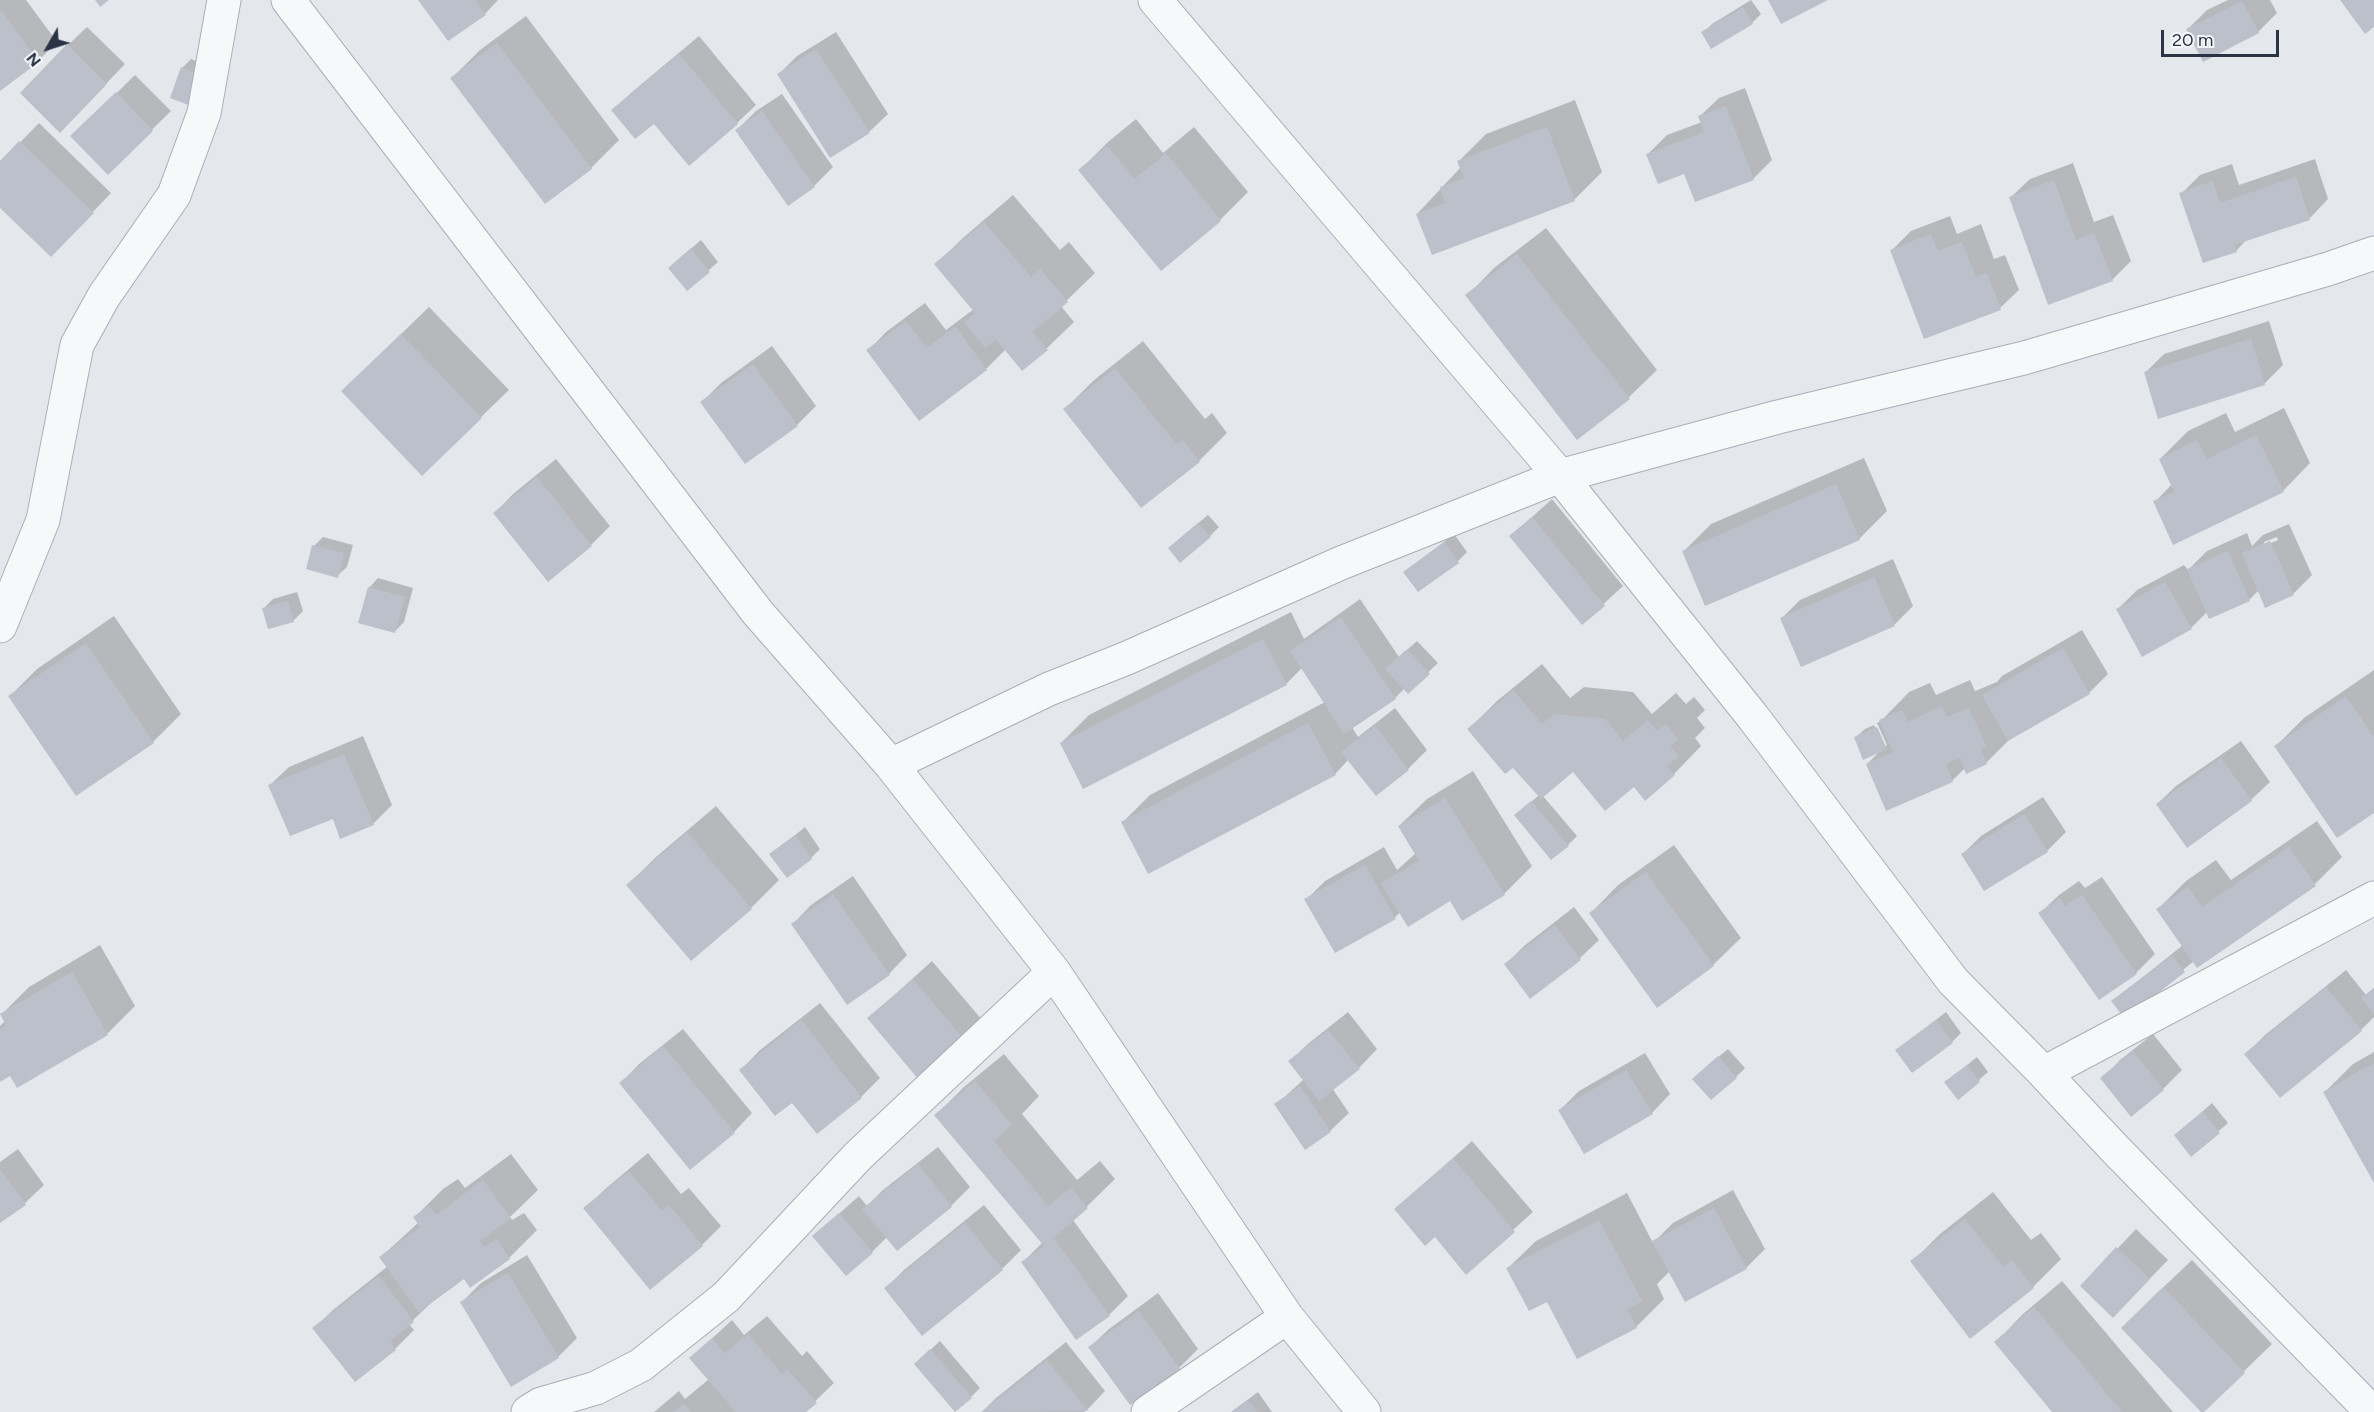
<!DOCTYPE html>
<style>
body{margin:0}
#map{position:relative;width:2374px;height:1412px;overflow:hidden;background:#e4e7ec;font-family:Figtree,sans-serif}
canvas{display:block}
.north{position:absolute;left:18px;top:18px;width:60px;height:60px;-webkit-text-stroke:4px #f4f6f9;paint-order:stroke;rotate:231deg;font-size:16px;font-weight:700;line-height:24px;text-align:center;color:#2b3445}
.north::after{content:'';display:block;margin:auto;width:21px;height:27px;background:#2b3445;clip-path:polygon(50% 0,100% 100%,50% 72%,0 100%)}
.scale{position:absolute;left:2161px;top:30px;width:118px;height:27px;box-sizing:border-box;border:3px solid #2b3445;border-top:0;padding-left:8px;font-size:18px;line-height:21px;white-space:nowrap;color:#2b3445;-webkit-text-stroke:4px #f4f6f9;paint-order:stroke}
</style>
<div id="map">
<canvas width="2374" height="1412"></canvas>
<div class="north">N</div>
<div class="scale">20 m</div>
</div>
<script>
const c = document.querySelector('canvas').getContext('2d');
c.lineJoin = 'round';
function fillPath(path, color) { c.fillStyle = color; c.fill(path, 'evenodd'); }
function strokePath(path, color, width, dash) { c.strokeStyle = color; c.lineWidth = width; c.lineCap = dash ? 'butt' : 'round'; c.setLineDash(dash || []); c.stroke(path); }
const shadow = new Path2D(`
 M0,0H26L57,42L38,61L0,89Z
 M420,0H498L485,14L448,39Z
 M1751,0L1761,14L1752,23L1703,33L1712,24Z
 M2228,0H2270L2277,13L2258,32L2188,29L2207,10Z
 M526,16L619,140L591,168L452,78L480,50Z
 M87,27L125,64L79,112L68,45Z
 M836,32L888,114L869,132L779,74L797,56Z
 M699,36L756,105L737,123L654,122L613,110L632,92Z
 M191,59L211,67L200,95L182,68Z
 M135,75L171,111L108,173L73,136Z
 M1745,88L1772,160L1753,179L1685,172L1648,154L1667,135L1702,122L1700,116L1719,98Z
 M782,94L833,167L814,186L737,130L756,111Z
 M1575,100L1602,172L1574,200L1417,214L1461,167L1459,161L1486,134Z
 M1136,119L1163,153L1194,127L1248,192L1220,220L1161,269L1080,170L1108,142Z
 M39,123L111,193L69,237L0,206V163Z
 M2315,159L2328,199L2310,218L2248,238L2236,251L2181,194L2200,175L2232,164L2239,185Z
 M2073,163L2094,222L2113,215L2131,261L2112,280L2011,197L2030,179Z
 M1013,195L1060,250L1069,242L1095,273L1061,306L1074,322L1046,349H1006L986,369L919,419L868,351L886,332L925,303L946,330L974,309L936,264L964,237Z
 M1950,216L1957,234L1981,224L1994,259L2005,255L2019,290L2000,308L1892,250L1911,231Z
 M1546,228L1657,370L1629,397L1577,438L1467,296L1494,268Z
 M701,240L718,262L687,289L679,259Z
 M429,307L509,390L481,417L371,363Z
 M2269,321L2283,365L2264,384L2145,373L2164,354Z
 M1143,341L1205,419L1212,413L1227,433L1199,461L1142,506L1065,409L1093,381Z
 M772,346L816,406L797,425L702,402L721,383Z
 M2284,408L2310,463L2283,491L2155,502L2172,484L2160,459L2188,431L2226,413L2235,432Z
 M1864,458L1887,511L1859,539L1684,551L1711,524Z
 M556,459L610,526L591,545L495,513L513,494Z
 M1552,499L1623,586L1583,623L1511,536Z
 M1208,515L1219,527L1210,536L1179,539Z
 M2289,524L2312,575L2293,594L2259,590L2249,600L2207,612L2191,628L2118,609L2137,590L2184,565L2188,570L2207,551L2247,533L2252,546L2263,535ZM2277,537L2278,540L2264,546V542Z
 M1454,534L1467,552L1458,561L1405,572Z
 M323,537L353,545L347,567L337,576L314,546Z
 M1893,559L1913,606L1894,625L1782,618L1800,600Z
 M378,578L413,588L404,622L395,631L369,588Z
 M297,592L303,611L294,620L269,627L264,608L273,599Z
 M1360,599L1399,657L1417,641L1438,663L1408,691L1405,688L1395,698L1352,727L1358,737L1395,708L1427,750L1408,769L1376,794L1349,759L1335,774L1122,823L1150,795L1325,702L1302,668L1286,684L1061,743L1089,715L1291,612L1304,639Z
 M114,616L181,714L153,742L10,696L37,669Z
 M2082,630L2108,674L2089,693L2011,738L1986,763L1965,768L1953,780L1887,809L1867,764L1880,751L1855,738L1865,729L1874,725L1884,747L1887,745L1877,723L1881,721L1909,692L1930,683L1936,695L1970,680L1975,691L1997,682L2002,676Z
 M1542,664L1570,698L1584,687L1633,692L1652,714L1676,693L1686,704L1694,697L1705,710L1697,718L1705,728L1695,738L1701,746L1674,774L1634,785L1573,770L1543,796L1577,836L1568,845L1516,815L1539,795L1514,765L1469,729L1497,701Z
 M2374,670V812L2276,746L2304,718Z
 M363,736L392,805L373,824L270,785L289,767Z
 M2241,741L2270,782L2251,800L2157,804L2176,786Z
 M1473,771L1532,866L1504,894L1450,899L1401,912L1395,917L1306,900L1325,881L1384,847L1397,870L1416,853L1399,826L1427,799Z
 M2043,797L2066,832L2047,851L1963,854L1981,836Z
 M716,806L779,880L751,908L628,885L656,857Z
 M2317,821L2342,857L2315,884L2194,961L2125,1017L2113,1001L2183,945L2158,909L2186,881L2216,860L2231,880Z
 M805,827L820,849L811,858L771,855Z
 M1674,845L1741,938L1713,965L1591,913L1618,885Z
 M853,876L907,955L889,974L793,924L811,905Z
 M2102,877L2155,954L2136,973L2040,913L2059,895L2079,881L2085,888Z
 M1574,907L1599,940L1580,958L1530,997L1505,965L1524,946Z
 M100,945L135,1006L107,1034L18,1086L11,1074L0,1080V1026L5,1021L2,1014L29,987Z
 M932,961L983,1021L964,1039L869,1018Z
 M2346,970L2366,995L2374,988V1017L2361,1030L2246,1054L2265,1035Z
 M820,1003L880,1078L861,1097L792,1101L741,1070L759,1051Z
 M1348,1012L1377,1049L1359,1068L1332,1088L1349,1113L1330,1131L1276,1105L1304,1079L1290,1061L1309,1043Z
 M1946,1012L1961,1033L1952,1042L1897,1050Z
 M683,1029L752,1113L734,1132L621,1083L639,1064Z
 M2153,1034L2182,1070L2163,1089L2131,1114L2102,1079L2120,1060Z
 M1728,1049L1745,1068L1736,1077L1703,1070Z
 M2374,1052V1180L2325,1092L2353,1064Z
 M1645,1053L1670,1094L1652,1113L1560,1110L1579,1091Z
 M1004,1054L1039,1096L1022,1114L1077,1180L1100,1161L1115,1179L1073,1220L1128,1296L1109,1315L1023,1262L1043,1242L936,1115L964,1087Z
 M1977,1057L1988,1072L1958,1098L1946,1082Z
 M2212,1103L2228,1123L2191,1155L2185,1127Z
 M1472,1141L1533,1212L1466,1272L1435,1235L1396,1209Z
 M938,1147L970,1187L951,1206L887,1237L872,1252L814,1236L859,1196L867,1206L883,1190Z
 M18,1149L44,1185L25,1203L0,1221V1162Z
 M648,1153L681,1194L689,1188L721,1226L702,1245L585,1209L604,1190Z
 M511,1154L538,1190L510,1217L512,1220L524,1213L537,1230L509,1258L470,1286L464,1277L432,1302L409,1324L414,1330L395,1349L356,1380L314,1328L333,1310L388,1266L381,1257L419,1222L415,1217L443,1189L458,1179L465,1188Z
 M1733,1190L1765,1249L1746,1268L1670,1271L1657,1284L1664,1299L1636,1327L1548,1300L1508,1268L1536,1241L1627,1193L1653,1243L1673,1223Z
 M1993,1192L2031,1240L2041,1233L2061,1259L2033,1287L1970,1337L1912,1262L1940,1234Z
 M984,1205L1021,1250L1002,1269L886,1288L904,1270Z
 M2136,1229L2168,1260L2132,1297L2082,1286Z
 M527,1255L577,1338L558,1357L462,1302L481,1283Z
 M2192,1260L2272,1344L2203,1411L2150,1300Z
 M2062,1281L2173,1412H2054L1996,1342L2023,1314Z
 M1158,1293L1198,1349L1179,1368L1090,1347L1109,1329Z
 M767,1316L802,1356L807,1351L834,1383L804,1412H654L679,1391L685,1399L709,1379L691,1358L732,1320L744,1335Z
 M940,1341L980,1388L971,1397L925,1355Z
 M1066,1342L1105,1391L1087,1410L1084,1412H982L996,1398Z
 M1258,1392L1272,1412H1231Z`);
const building = new Path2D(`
 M95,0H109L100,7Z
 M418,0H475L486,15L448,41Z
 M1768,0H1828L1781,24Z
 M2340,0H2374V27L2365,34Z
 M2242,1L2259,33L2203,62L2186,29Z
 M1743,7L1753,24L1711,49L1701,32Z
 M0,9L39,62L0,91Z
 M497,43L592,169L545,204L450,78Z
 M67,44L107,84L60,133L20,93Z
 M816,49L870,133L830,158L777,74Z
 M679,54L738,124L689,166L654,124L635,139L611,110Z
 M181,67L203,76L191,106L170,98Z
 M116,92L153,131L108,175L70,136Z
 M1726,106L1754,180L1695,202L1684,174L1658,184L1646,154L1704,132L1698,116Z
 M762,111L815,187L788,206L735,130Z
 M1547,127L1575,201L1432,255L1416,214L1445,203L1440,187L1464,178L1457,161Z
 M19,141L94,213L51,257L0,208V161Z
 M1107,146L1135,179L1166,153L1221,221L1161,271L1078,170Z
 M2296,177L2310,220L2234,245L2237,252L2203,263L2179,193L2213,181L2220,203Z
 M2054,180L2076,240L2094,233L2113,281L2048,305L2009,197Z
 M984,222L1031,277L1040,269L1068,302L1032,332L1048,350L1022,371L996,339L985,348L964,322L975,313L934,264Z
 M1931,234L1938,251L1962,242L1976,277L1987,273L2001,310L1924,339L1890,250Z
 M691,248L710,272L687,291L668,268Z
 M1517,254L1630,399L1577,440L1465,295Z
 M906,321L927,348L955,326L987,370L919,421L866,350Z
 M401,334L482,418L422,476L341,391Z
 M2251,339L2265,385L2158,419L2144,372Z
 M753,364L798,426L745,464L700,402Z
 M1115,368L1177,445L1183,440L1200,462L1141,508L1063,409Z
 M2256,435L2284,492L2173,545L2153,501L2174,492L2159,459L2197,440L2207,459Z
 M537,477L592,546L548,582L493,513Z
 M1836,484L1860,540L1705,606L1682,551Z
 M1532,517L1605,606L1582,625L1509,536Z
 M1198,523L1211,537L1180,563L1168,548Z
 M2270,541L2294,595L2265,608L2242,553Z
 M1444,542L1459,563L1418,592L1403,572Z
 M312,545L344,553L338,578L306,569Z
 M2228,551L2250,601L2209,619L2187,569Z
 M1874,577L1895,626L1801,667L1780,618Z
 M2165,582L2192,629L2142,657L2116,609Z
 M368,587L405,597L395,633L358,623Z
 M288,601L294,622L268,629L262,608Z
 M1341,617L1396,699L1344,734L1290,651Z
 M1263,639L1287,685L1083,789L1060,743Z
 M86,643L154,743L76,796L8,696Z
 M2063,648L2090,694L2008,741L1982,695Z
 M1407,649L1430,674L1408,694L1385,669Z
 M1513,690L1542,724L1554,714L1605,719L1623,741L1648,720L1657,731L1666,724L1678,739L1670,746L1679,756L1667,766L1675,775L1645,801L1634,787L1605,811L1573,772L1541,799L1513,768L1505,774L1467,729Z
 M2346,696L2374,737V813L2337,838L2274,746Z
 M1942,706L1947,717L1969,708L1986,746L1981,749L1987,764L1966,774L1960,758L1946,764L1953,782L1886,811L1866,764L1893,752L1879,720L1902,710L1908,722Z
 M1308,723L1336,775L1148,874L1121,822Z
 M1375,726L1409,770L1376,796L1341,752Z
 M1877,727L1887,749L1863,760L1854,737Z
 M344,754L374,825L340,839L333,819L290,836L268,785Z
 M2221,758L2252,801L2187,848L2156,804Z
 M1445,798L1505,895L1462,921L1450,901L1408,927L1381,883L1419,861L1398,826Z
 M1531,801L1569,846L1551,860L1514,815Z
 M2024,814L2048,852L1984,891L1961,854Z
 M687,832L752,909L691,961L626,885Z
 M795,835L812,859L787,878L769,854Z
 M2289,847L2316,886L2197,968L2156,909L2188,887L2202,907Z
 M1365,865L1396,919L1335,953L1304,899Z
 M1646,872L1714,966L1657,1008L1589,913Z
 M833,894L890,975L847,1005L791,924Z
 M2082,895L2137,974L2099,1000L2038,913L2060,898L2065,906Z
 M1555,925L1581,960L1530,999L1504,964Z
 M2172,955L2185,972L2125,1019L2111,1001Z
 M72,972L108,1035L17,1088L10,1076L0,1082V1029L6,1025L0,1014Z
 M913,979L965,1041L919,1080L867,1018Z
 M2326,987L2362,1031L2280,1098L2244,1054Z
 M2374,988V1014L2361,998Z
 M801,1020L862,1098L817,1134L792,1103L775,1116L739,1070Z
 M1936,1020L1953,1043L1912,1073L1895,1050Z
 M1328,1030L1360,1069L1319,1101L1288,1061Z
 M663,1046L735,1133L690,1170L619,1083Z
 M2133,1051L2164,1090L2131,1117L2100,1078Z
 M1718,1056L1737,1078L1711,1100L1692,1079Z
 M2374,1063V1183L2323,1092Z
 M1967,1065L1980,1082L1958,1100L1944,1082Z
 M1626,1070L1653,1114L1584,1154L1558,1110Z
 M975,1081L1012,1125L994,1141L1048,1206L1071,1188L1088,1208L1049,1242L1054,1238L1110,1316L1076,1340L1021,1262L1044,1246L934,1115Z
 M1300,1086L1331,1132L1305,1150L1274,1104Z
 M2203,1111L2220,1133L2191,1157L2174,1135Z
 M1453,1158L1515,1232L1466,1275L1435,1237L1425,1246L1394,1209Z
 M918,1164L952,1207L897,1251L862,1209Z
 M0,1169L26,1205L0,1223Z
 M629,1171L662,1211L669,1205L703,1246L650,1290L583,1208Z
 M483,1180L511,1218L480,1241L484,1247L496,1239L510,1259L470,1288L464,1279L419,1312L379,1257L420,1227L413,1217L429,1206L436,1215Z
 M1714,1208L1747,1269L1685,1302L1652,1241Z
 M839,1213L873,1253L846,1276L812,1236Z
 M1965,1219L2003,1267L2012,1260L2034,1288L1970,1339L1910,1261Z
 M1599,1220L1642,1301L1627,1309L1637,1328L1577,1359L1547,1302L1529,1311L1506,1268Z
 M965,1223L1003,1270L922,1336L884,1288Z
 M2116,1247L2150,1279L2113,1318L2080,1286Z
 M508,1273L559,1358L511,1387L460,1302Z
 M379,1276L414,1322L390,1341L396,1350L355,1382L312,1328Z
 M2163,1287L2245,1373L2204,1412H2201L2121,1328Z
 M2034,1307L2122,1412H2052L1994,1342Z
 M1139,1311L1180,1369L1130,1405L1088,1347Z
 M748,1334L782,1374L787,1369L817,1403L806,1412H736L689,1358L712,1338L725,1353Z
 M930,1349L972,1398L955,1412L914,1364Z
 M1047,1360L1088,1411L981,1412Z
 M1248,1400L1257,1412H1232Z
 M684,1403L691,1412H673Z`);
const street = new Path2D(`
 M288,0L758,613L891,765L1054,972L1287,1317L1364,1412
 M1155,0L1560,476L1753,717L1953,981L2044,1073L2115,1149L2372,1412
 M0,626L43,520L77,345L104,296L174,195L204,113L224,0
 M891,765L1049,689L1127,658L1341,563L1560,476L1778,417L2024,358L2328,269L2374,253
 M2044,1073L2374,898
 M528,1412L541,1404L596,1388L641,1365L726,1297L858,1156L1054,972
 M1148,1412L1287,1317`);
fillPath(shadow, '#0003');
fillPath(building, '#bbc0ca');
strokePath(street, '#a9aeb7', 35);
strokePath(street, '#f7f8fa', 33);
</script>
